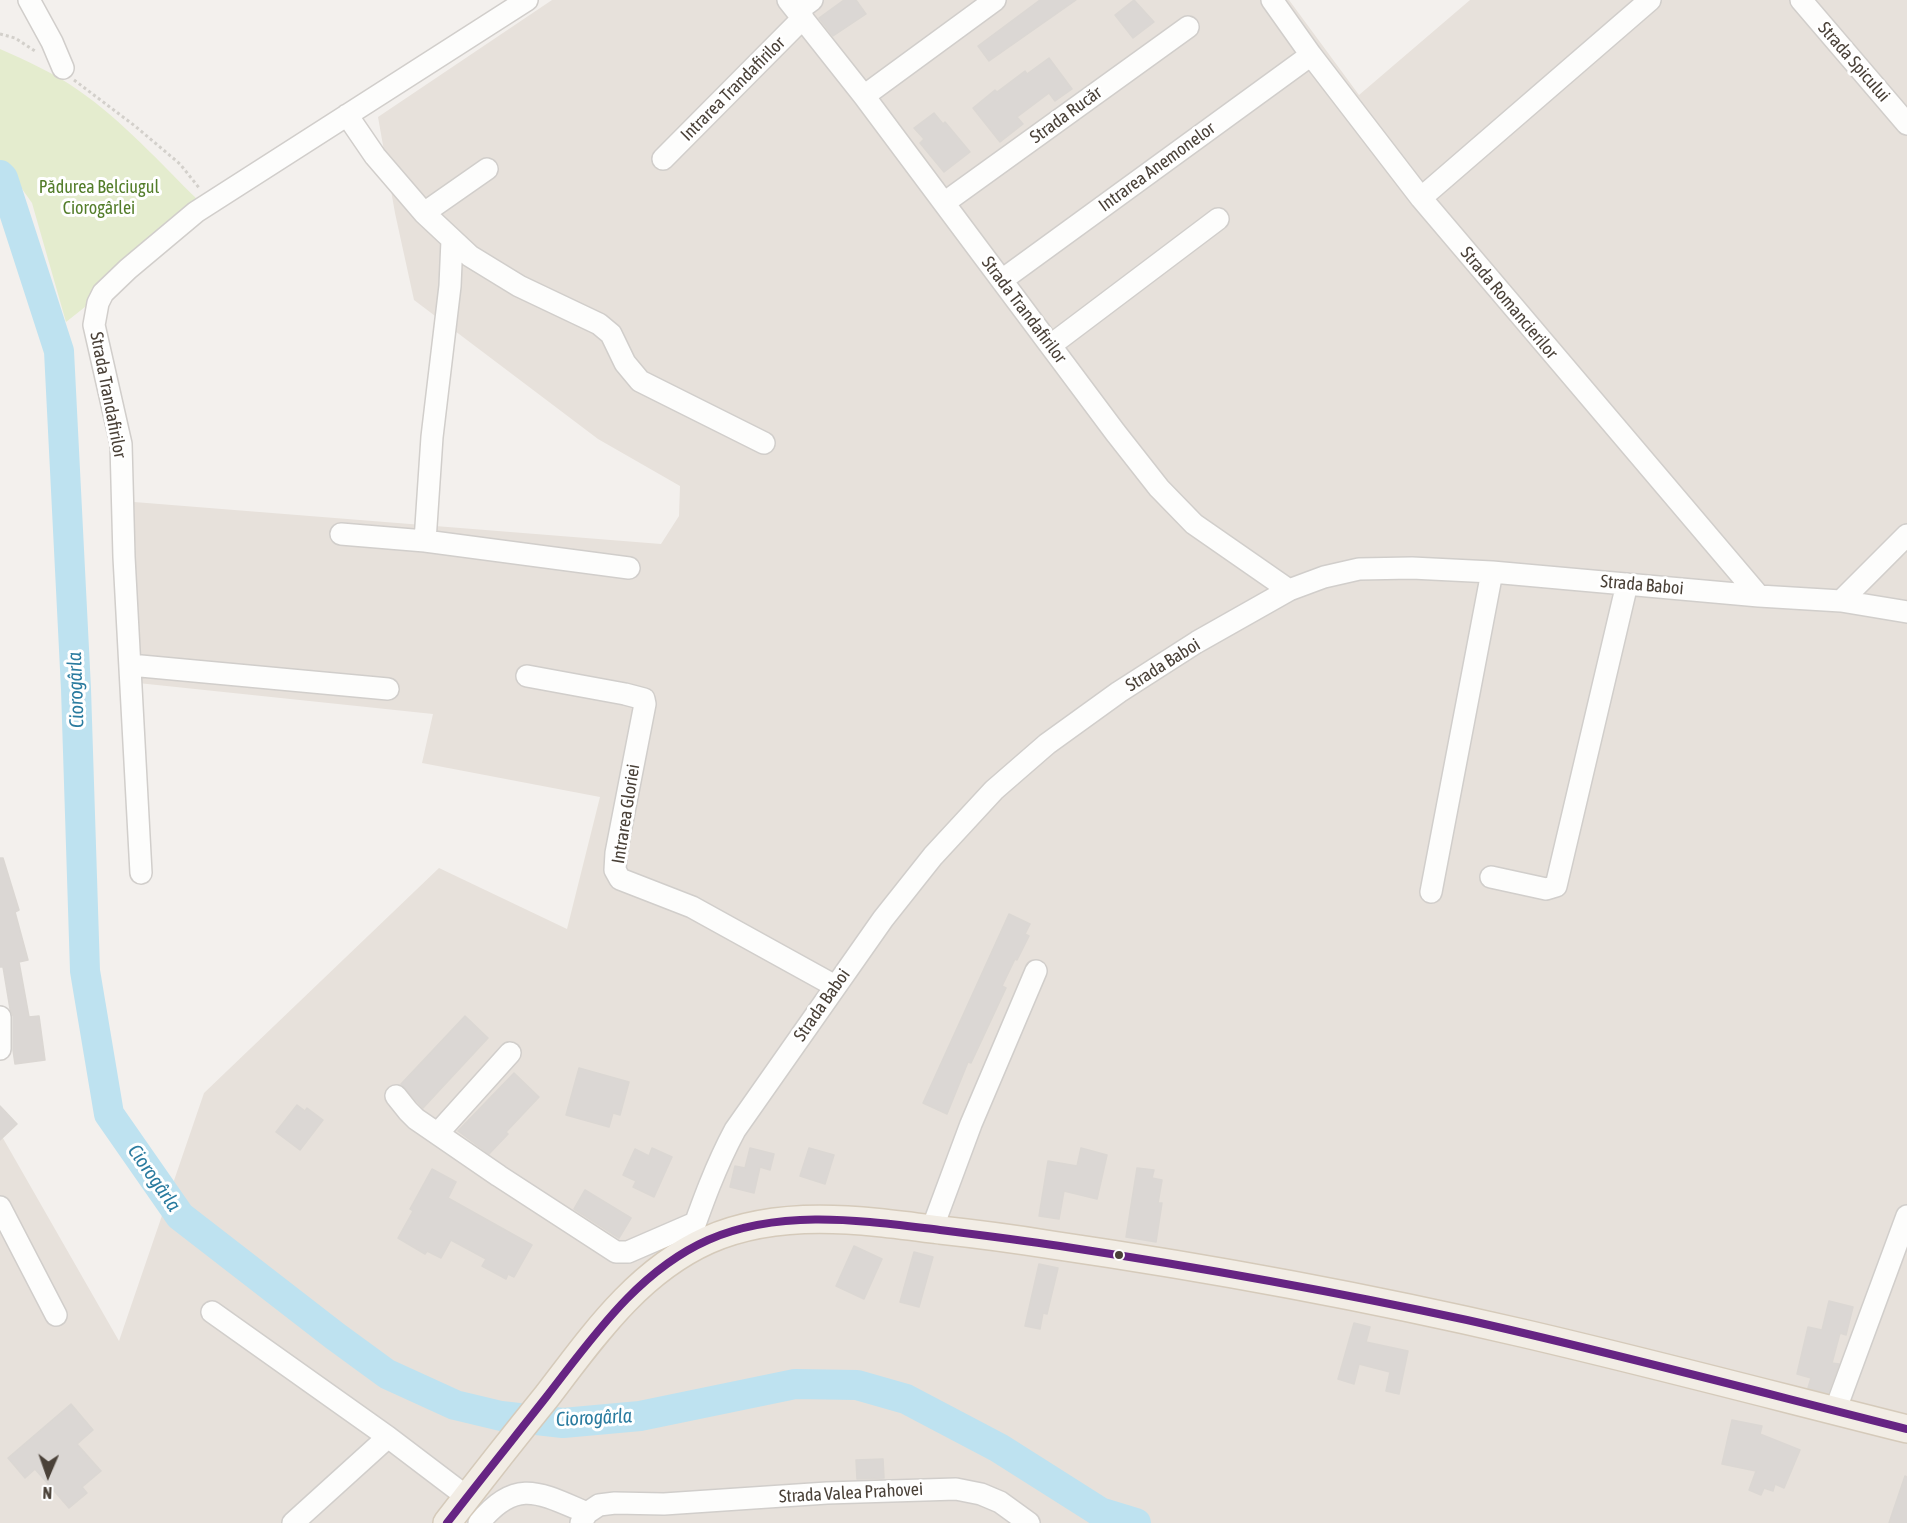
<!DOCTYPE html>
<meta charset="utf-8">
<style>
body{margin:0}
#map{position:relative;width:1907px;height:1523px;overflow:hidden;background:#f3f0ed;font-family:"Asap Condensed",sans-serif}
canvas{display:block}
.north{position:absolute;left:18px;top:1445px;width:60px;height:60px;-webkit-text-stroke:4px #fff;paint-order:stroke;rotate:182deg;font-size:16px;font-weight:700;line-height:24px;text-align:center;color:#4a4138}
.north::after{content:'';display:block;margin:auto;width:21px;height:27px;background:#4a4138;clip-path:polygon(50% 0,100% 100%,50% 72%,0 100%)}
</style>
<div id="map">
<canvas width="1907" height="1523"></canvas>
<div class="north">N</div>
</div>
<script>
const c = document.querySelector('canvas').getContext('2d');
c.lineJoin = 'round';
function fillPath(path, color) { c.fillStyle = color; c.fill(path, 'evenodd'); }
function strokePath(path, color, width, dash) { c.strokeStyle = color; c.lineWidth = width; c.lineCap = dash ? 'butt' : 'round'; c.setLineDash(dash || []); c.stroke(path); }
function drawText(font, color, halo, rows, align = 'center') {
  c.font = font + ' "Asap Condensed",sans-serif'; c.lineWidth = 6; c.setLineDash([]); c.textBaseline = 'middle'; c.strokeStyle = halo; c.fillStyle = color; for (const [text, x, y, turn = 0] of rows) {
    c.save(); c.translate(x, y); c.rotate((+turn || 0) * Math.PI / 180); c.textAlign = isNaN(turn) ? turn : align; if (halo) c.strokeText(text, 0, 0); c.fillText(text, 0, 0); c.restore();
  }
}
const residential = new Path2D(`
 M552,0H1289L1359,95L1470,0H1907V1523H0V1133L119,1341L204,1093L439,868L567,929L600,797L422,763L433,714L138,683L134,502L661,544L679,516L680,486L598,439L414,300L395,213L378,117Z`);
const green = new Path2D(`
 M0,49C27,61 54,73 78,90C123,121 160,163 198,200L94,291L85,307L66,322L32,203L8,169L0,162Z`);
const river = new Path2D(`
 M0,175L3,178L59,351L76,689L85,971L109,1114L180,1216L335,1336L387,1374L455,1405L501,1416L563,1423L640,1416L795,1384L857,1385L906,1399L999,1448L1100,1512L1136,1523`);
const building = new Path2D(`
 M844,0H856L866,14L833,36L819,18Z
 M1040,0H1076L989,61L978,46Z
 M1134,0L1154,22L1133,38L1115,15Z
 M1049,58L1072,89L1055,101L1049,93L1017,117L1023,124L1000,142L973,108L995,90L997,92L1025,71L1027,74Z
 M934,113L943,124L945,122L970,152L944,172L920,143L924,139L914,128Z
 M0,858H3L19,910L15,912L28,960L19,962L29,1017L39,1016L45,1060L15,1064L13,1050V1016L10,1009L3,967H0Z
 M1009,914L1030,924L1025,934L1029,936L1017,960L1015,959L1002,986L1006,988L971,1063L968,1062L947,1114L923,1103Z
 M465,1016L488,1038L423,1108L401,1084Z
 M579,1068L629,1082L620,1115L613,1113L609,1127L566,1115Z
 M514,1073L539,1097L506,1132L508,1134L489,1154L458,1131Z
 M297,1105L305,1111L307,1108L323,1120L300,1150L276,1132Z
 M0,1106L17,1124L0,1140Z
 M652,1148L672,1157L654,1197L633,1187L636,1181L623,1175L635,1149L649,1156Z
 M750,1148L774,1154L770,1170L760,1167L754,1193L730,1187L735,1166L745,1168Z
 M809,1148L834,1155L825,1184L800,1176Z
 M1081,1148L1107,1155L1097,1199L1064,1191L1059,1219L1039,1216L1048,1161L1077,1166Z
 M1137,1168L1154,1170L1152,1178L1162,1180L1158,1203H1162L1156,1242L1126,1237Z
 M432,1169L456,1182L448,1198L532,1245L514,1277L508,1274L506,1279L482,1266L486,1259L451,1240L441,1258L427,1251L425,1254L398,1238L413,1211L410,1209Z
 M585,1190L631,1218L619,1238L574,1209Z
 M854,1246L882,1259L864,1299L836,1286Z
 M914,1252L933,1257L919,1307L900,1302Z
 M1039,1264L1058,1268L1047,1314L1043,1313L1040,1329L1025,1326Z
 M1829,1301L1853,1307L1846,1335L1840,1333L1832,1363L1839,1364L1828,1393L1808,1388L1811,1378L1797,1374L1808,1327L1822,1330Z
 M1354,1323L1370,1327L1366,1342L1408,1351L1399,1394L1386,1391L1390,1372L1359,1364L1354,1384L1338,1379Z
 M71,1404L93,1430L77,1444L101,1471L82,1487L87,1493L69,1508L35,1469L25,1478L8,1458Z
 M1732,1420L1762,1426L1760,1434L1800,1450L1784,1488L1775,1484L1773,1491L1764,1488L1761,1495L1749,1490L1756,1471L1722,1464Z
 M883,1459L884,1478L857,1479L856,1460Z
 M1905,1476L1907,1477V1523H1889Z`);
const path = new Path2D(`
 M0,34L15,38L35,51
 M74,80L135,126L180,164L200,189`);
const minor = new Path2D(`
 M29,0L52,42L63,68
 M788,0L864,96L1115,432L1159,488L1194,524L1289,590
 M1272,0L1311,55L1421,198L1759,596
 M1801,0L1907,124
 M797,11L812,0
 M864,96L995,0
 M347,115L375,156L424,213L470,256L519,286L599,324L611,334L625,363L640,381L764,443
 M663,159L803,18
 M1421,198L1650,0
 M944,203L1188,27
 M424,213L487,169
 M1002,280L1311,55
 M1051,345L1218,219
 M341,534L425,541L629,568
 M425,541L432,437L450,286L452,240
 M1841,601L1907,535
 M130,665L388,689
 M527,676L625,694L644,699L645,704L616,853L615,870L620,879L692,907L835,986
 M141,873L124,557L121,444L94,325L98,303L103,293L128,269L196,212L527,0
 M1491,877L1546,889L1556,886L1627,584
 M1431,892L1492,572
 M0,1017V1049
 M396,1096L408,1111L416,1119L499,1176L616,1252H628L695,1223
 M438,1133L510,1053
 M0,1207L56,1315
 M932,1229L971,1124L1036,971
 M685,1252C700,1210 714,1169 735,1130L883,919L933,856L994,790L1047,744L1119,692L1197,642L1289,590L1324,577L1359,569L1412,568L1492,572L1759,596L1841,601L1907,612
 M212,1312L388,1437L467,1497
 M1835,1411L1907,1216
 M293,1523L388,1437
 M479,1523C516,1477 540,1493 587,1513
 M581,1523L587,1513L599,1505L615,1503L664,1504L827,1493L956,1489L981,1494L1000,1502L1029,1523`);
const major = new Path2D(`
 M447,1523C480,1480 513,1438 547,1396C593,1336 637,1272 708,1240C780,1208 864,1220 940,1230C977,1234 1015,1239 1052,1245C1210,1268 1367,1297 1522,1333C1651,1363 1779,1397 1907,1429`);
const bus1 = new Path2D(`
 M447,1523C480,1480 514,1438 547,1396C593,1337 638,1271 708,1240C782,1208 864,1221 940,1230C980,1235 1020,1240 1060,1246C1197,1267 1332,1291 1467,1320C1614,1353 1760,1392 1907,1429`);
const markers = [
 [1119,1255,5,"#4a4138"]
];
const streetNames = [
 ["Strada Spicului",1854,62,49],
 ["Intrarea Trandafirilor",733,89,-45],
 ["Strada Rucăr",1066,115,-36],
 ["Intrarea Anemonelor",1157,167,-36],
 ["Strada Romancierilor",1509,303,50],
 ["Strada Trandafirilor",1024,310,53],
 ["Strada Trandafirilor",108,395,79],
 ["Strada Baboi",1642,585,5],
 ["Strada Baboi",1163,665,-32],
 ["Intrarea Gloriei",626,814,-81],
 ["Strada Baboi",822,1005,-55],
 ["Strada Valea Prahovei",851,1493,-3]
];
const parkNames = [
 ["Pădurea Belciugul",99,187],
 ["Ciorogârlei",99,208]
];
const waterNames = [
 ["Ciorogârla",76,690,-92],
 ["Ciorogârla",154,1178,55],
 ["Ciorogârla",594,1418,-3]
];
fillPath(residential, '#e7e1db');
fillPath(green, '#e4ecce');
strokePath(river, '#bee2f0', 30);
fillPath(building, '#dbd7d4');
strokePath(building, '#dbd7d3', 1.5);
strokePath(minor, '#d1cecb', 24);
strokePath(major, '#d5caba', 30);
strokePath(path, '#d3d0cb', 3, [3, 3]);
strokePath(minor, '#fdfdfc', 21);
strokePath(major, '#f2ede5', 27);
strokePath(bus1, '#662483', 8);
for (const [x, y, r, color] of markers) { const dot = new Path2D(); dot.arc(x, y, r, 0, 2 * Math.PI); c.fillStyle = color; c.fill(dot); strokePath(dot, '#fff', 2); }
drawText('18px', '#4a4138', '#fff', streetNames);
drawText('18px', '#537d2a', '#fff', parkNames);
drawText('italic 20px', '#2a7b9f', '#fff', waterNames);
</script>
